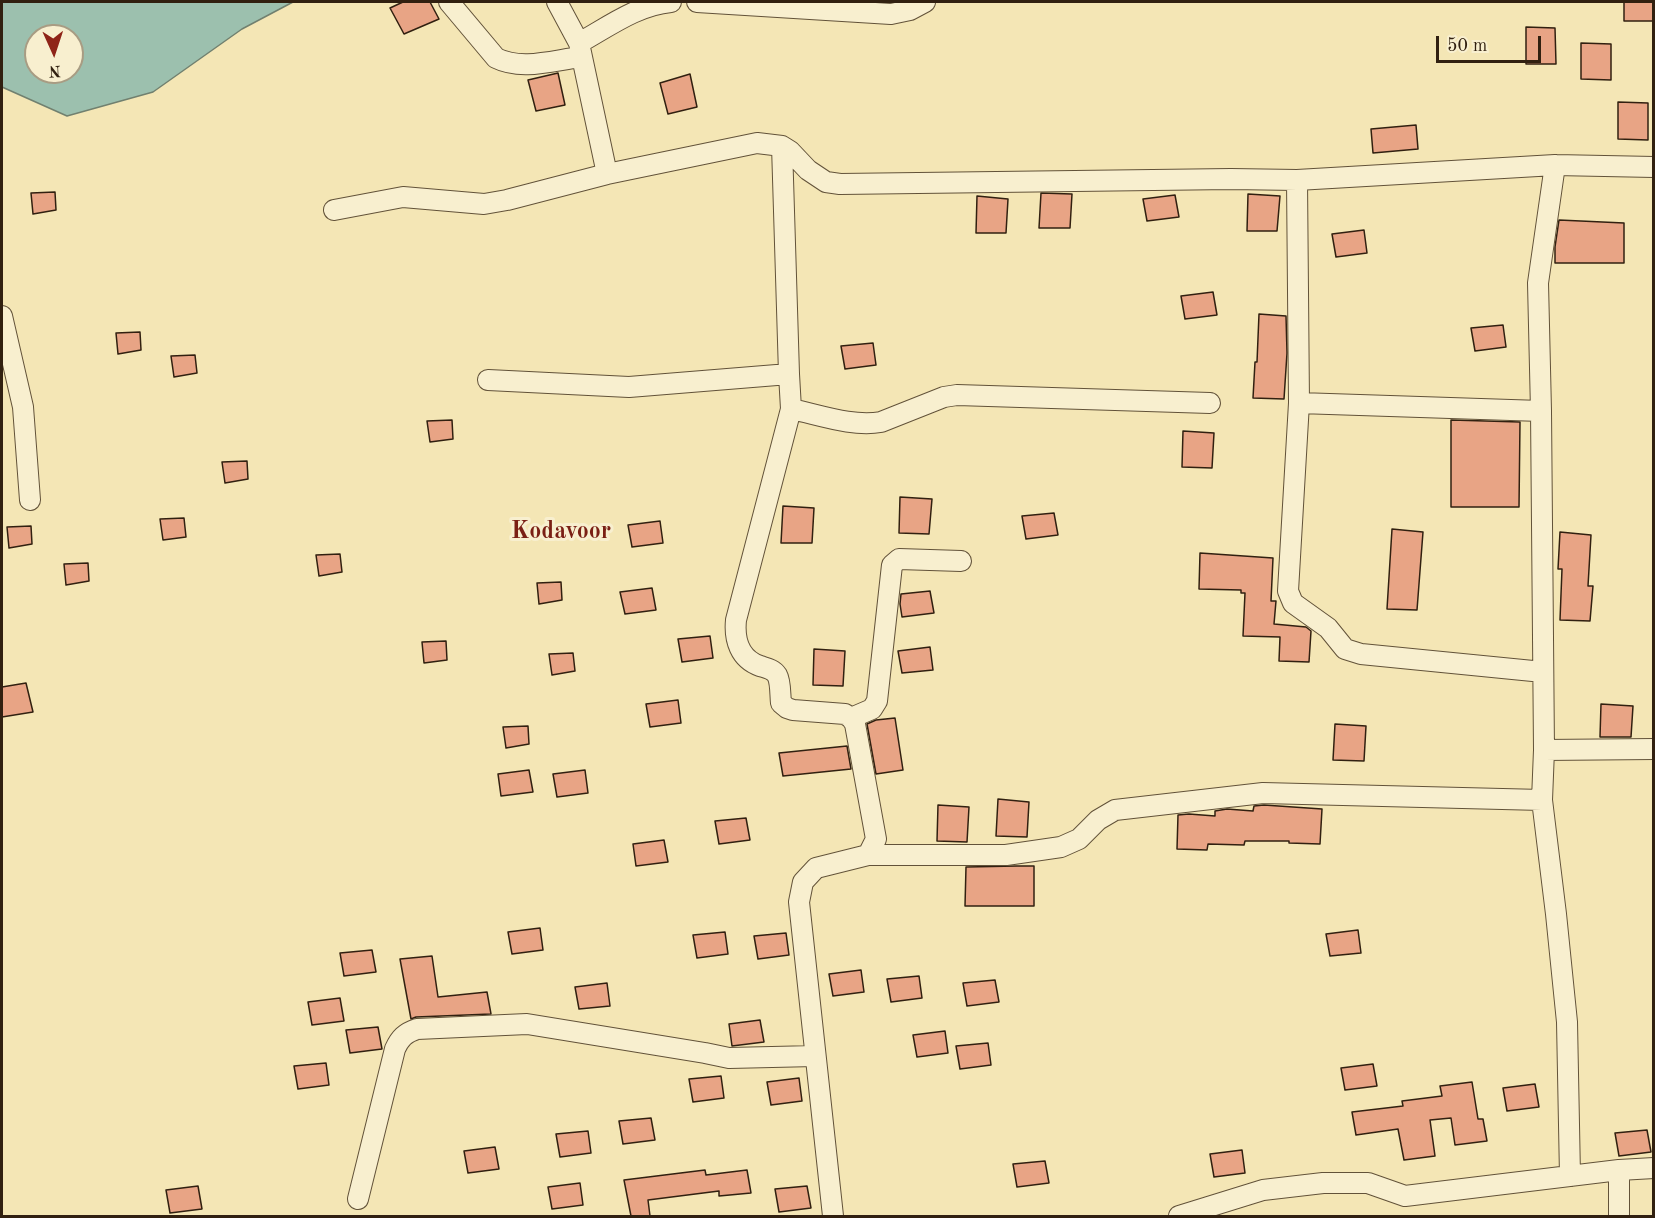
<!DOCTYPE html>
<style>
body{margin:0}
#map{position:relative;width:1655px;height:1218px;overflow:hidden;background:#f4e6b5;font-family:"Old Standard TT",serif}
canvas{display:block}
.frame{position:absolute;inset:0;border:3px solid #312010;pointer-events:none}
.north{position:absolute;left:24px;top:24px;width:60px;height:60px;box-sizing:border-box;background:#f8efcf;border:2px solid #a89c83;border-radius:50%;rotate:177deg;font-size:16px;font-weight:700;line-height:24px;text-align:center;color:#312010}
.north::after{content:'';display:block;margin:auto;width:21px;height:27px;background:#8f2418;clip-path:polygon(50% 0,100% 100%,50% 72%,0 100%)}
.scale{position:absolute;left:1436px;top:36px;width:105px;height:27px;box-sizing:border-box;border:3px solid #312010;border-top:0;padding-left:8px;font-size:18px;line-height:21px;white-space:nowrap;color:#312010;-webkit-text-stroke:4px #f8efcf;paint-order:stroke}
</style>
<div id="map">
<canvas width="1655" height="1218"></canvas>
<div class="frame"></div>
<div class="north">N</div>
<div class="scale">50 m</div>
</div>
<script>
const c = document.querySelector('canvas').getContext('2d');
c.lineJoin = 'round';
function fillPath(path, color) { c.fillStyle = color; c.fill(path, 'evenodd'); }
function strokePath(path, color, width, dash) { c.strokeStyle = color; c.lineWidth = width; c.lineCap = dash ? 'butt' : 'round'; c.setLineDash(dash || []); c.stroke(path); }
function drawText(font, color, halo, rows, align = 'center') {
  c.font = font + ' "Old Standard TT",serif'; c.lineWidth = 6; c.setLineDash([]); c.textBaseline = 'middle'; c.strokeStyle = halo; c.fillStyle = color; for (const [text, x, y, turn = 0] of rows) {
    c.save(); c.translate(x, y); c.rotate((+turn || 0) * Math.PI / 180); c.textAlign = isNaN(turn) ? turn : align; if (halo) c.strokeText(text, 0, 0); c.fillText(text, 0, 0); c.restore();
  }
}
const water = new Path2D(`
 M2,2H293L242,29L153,92L67,116L2,87ZM36,36H72V72H36Z`);
const building = new Path2D(`
 M403,2H430L439,19L404,34L390,8Z
 M1624,2H1653V21H1624Z
 M1526,27L1555,28L1556,64H1526Z
 M1581,43L1611,44V80L1581,79Z
 M558,73L565,105L536,111L528,80Z
 M690,74L697,107L668,114L660,83Z
 M1618,102L1648,103V140L1618,139Z
 M1416,125L1418,149L1373,153L1371,129Z
 M55,192L56,210L33,214L31,193Z
 M1041,193L1072,194L1070,228H1039Z
 M1248,194L1280,196L1277,231H1247Z
 M1175,195L1179,217L1147,221L1143,199Z
 M977,196L1008,199L1006,233H976Z
 M1559,220L1624,223V263H1555V247Z
 M1364,230L1367,253L1336,257L1332,234Z
 M1213,292L1217,315L1185,319L1181,296Z
 M1259,314L1286,316L1287,353L1284,399L1253,398L1255,362H1257Z
 M1503,325L1506,347L1475,351L1471,328Z
 M140,332L141,350L118,354L116,333Z
 M873,343L876,365L845,369L841,346Z
 M195,355L197,373L174,377L171,356Z
 M452,420L453,439L430,442L427,421Z
 M1451,420L1520,422L1519,507H1451Z
 M1183,431L1214,433L1212,468L1182,467Z
 M247,461L248,479L225,483L222,462Z
 M900,497L932,499L929,534L899,533Z
 M783,506L814,508L812,543H781Z
 M1054,513L1058,535L1026,539L1022,516Z
 M184,518L186,537L163,540L160,519Z
 M660,521L663,543L632,547L628,525Z
 M31,526L32,544L9,548L7,527Z
 M1392,529L1423,532L1417,610L1387,609Z
 M1560,532L1591,535L1588,586H1593L1590,621L1560,620L1562,569H1558Z
 M1200,553L1273,558L1271,601H1276L1274,624L1306,627L1311,631L1309,662L1279,661L1280,637L1243,636L1245,593H1241V590L1199,589Z
 M340,554L342,572L319,576L316,555Z
 M88,563L89,581L66,585L64,564Z
 M561,582L562,600L539,604L537,583Z
 M652,588L656,610L625,614L620,592Z
 M930,591L934,613L902,617L900,604L901,594Z
 M710,636L713,658L682,662L678,639Z
 M446,641L447,660L424,663L422,642Z
 M930,647L933,670L902,673L898,651Z
 M814,649L845,651L843,686L813,685Z
 M573,653L575,671L552,675L549,654Z
 M26,683L33,712L2,717V687Z
 M678,700L681,723L650,727L646,704Z
 M1601,704L1633,706L1631,737H1600Z
 M895,718L903,770L876,774L867,724L876,720Z
 M1335,724L1366,726L1364,761L1333,760Z
 M528,726L529,744L506,748L503,727Z
 M847,746L851,769L783,776L779,753Z
 M529,770L533,792L501,796L498,774Z
 M585,770L588,793L557,797L553,774Z
 M998,799L1029,802L1027,837L996,836Z
 M938,805L969,807L967,842L937,841Z
 M1264,805L1322,809L1320,844L1289,843V841H1245L1244,845L1208,844L1207,850L1177,849L1178,815L1189,814L1215,816V811L1227,809L1253,811L1254,806Z
 M746,818L750,840L719,844L715,821Z
 M664,840L668,862L636,866L633,844Z
 M1017,866H1034V906H965L966,867Z
 M540,928L543,950L512,954L508,932Z
 M1358,930L1361,953L1330,956L1326,934Z
 M725,932L728,954L697,958L693,935Z
 M786,933L789,955L758,959L754,936Z
 M372,950L376,972L344,976L340,953Z
 M432,956L438,997L487,992L491,1014L416,1017L411,1019L400,959Z
 M861,970L864,992L833,996L829,974Z
 M919,976L922,998L891,1002L887,979Z
 M995,980L999,1002L967,1006L963,983Z
 M607,983L610,1006L579,1009L575,987Z
 M340,998L344,1021L312,1025L308,1002Z
 M760,1020L764,1042L732,1046L729,1024Z
 M378,1027L382,1049L350,1053L346,1030Z
 M945,1031L948,1053L917,1057L913,1035Z
 M988,1043L991,1065L960,1069L956,1046Z
 M326,1063L329,1085L298,1089L294,1066Z
 M1373,1064L1377,1086L1345,1090L1341,1068Z
 M721,1076L724,1098L693,1102L689,1079Z
 M799,1078L802,1101L771,1105L767,1082Z
 M1472,1082L1478,1119H1483L1487,1141L1455,1145L1451,1118L1430,1120L1435,1156L1404,1160L1398,1129L1356,1135L1352,1112L1403,1106L1402,1101L1442,1096L1440,1086Z
 M1535,1084L1539,1107L1507,1111L1503,1088Z
 M651,1118L655,1140L623,1144L619,1121Z
 M1647,1130L1651,1152L1619,1156L1615,1133Z
 M588,1131L591,1153L560,1157L556,1134Z
 M495,1147L499,1169L468,1173L464,1151Z
 M1242,1150L1245,1173L1214,1177L1210,1154Z
 M1045,1161L1049,1183L1017,1187L1013,1164Z
 M705,1170L706,1175L747,1170L751,1193L719,1196V1191L648,1200L650,1216H631L624,1180Z
 M580,1183L583,1205L552,1209L548,1187Z
 M198,1186L202,1209L170,1213L166,1190Z
 M807,1186L811,1208L779,1212L775,1189Z`);
const minor = new Path2D(`
 M449,2L496,58C522,71 554,60 581,57
 M557,2L579,43L607,174
 M697,2L891,14L910,10L925,2
 M579,43C608,27 637,5 671,2
 M782,146L789,374L791,409L736,620C734,640 740,659 760,666C766,668 773,669 777,675C781,682 780,695 781,703L787,708L793,710L845,714L851,718L855,724L876,839L868,855L816,868L803,882L799,902L833,1216
 M1555,165L1538,283L1541,411L1544,750L1542,800L1556,914L1567,1022L1570,1176
 M1297,180L1299,403L1288,591L1293,603L1328,628L1345,649L1361,654L1543,672
 M334,210L403,197L484,204L507,200L607,174L757,143L782,146L790,151L808,170L826,182L840,184L1231,179L1297,180L1555,165L1654,167
 M2,316L23,407L30,500
 M488,380L629,387L789,374
 M1299,403L1541,411
 M791,409C820,415 852,427 881,422L944,397L957,395L1210,403
 M851,718L872,709L877,701L892,565L899,559L961,561
 M1544,750L1654,749
 M868,855H1006L1061,847L1079,839L1098,820L1115,810L1263,793L1542,800
 M358,1199L395,1049C400,1038 405,1033 417,1029L527,1024L705,1053L729,1058L815,1056
 M1179,1216L1263,1190L1323,1183H1368L1405,1196L1619,1170L1654,1168
 M1619,1216V1170`);
const districtNames = [
 ["Kodavoor",561,532]
];
fillPath(water, '#9cc0ae');
strokePath(water, '#71806f', 1.5);
fillPath(building, '#e8a485');
strokePath(building, '#312010', 1.5);
strokePath(minor, '#625239', 22);
strokePath(minor, '#f8efcf', 20);
drawText('bold 24px', '#7a1f14', '#f8efcf', districtNames);
</script>
